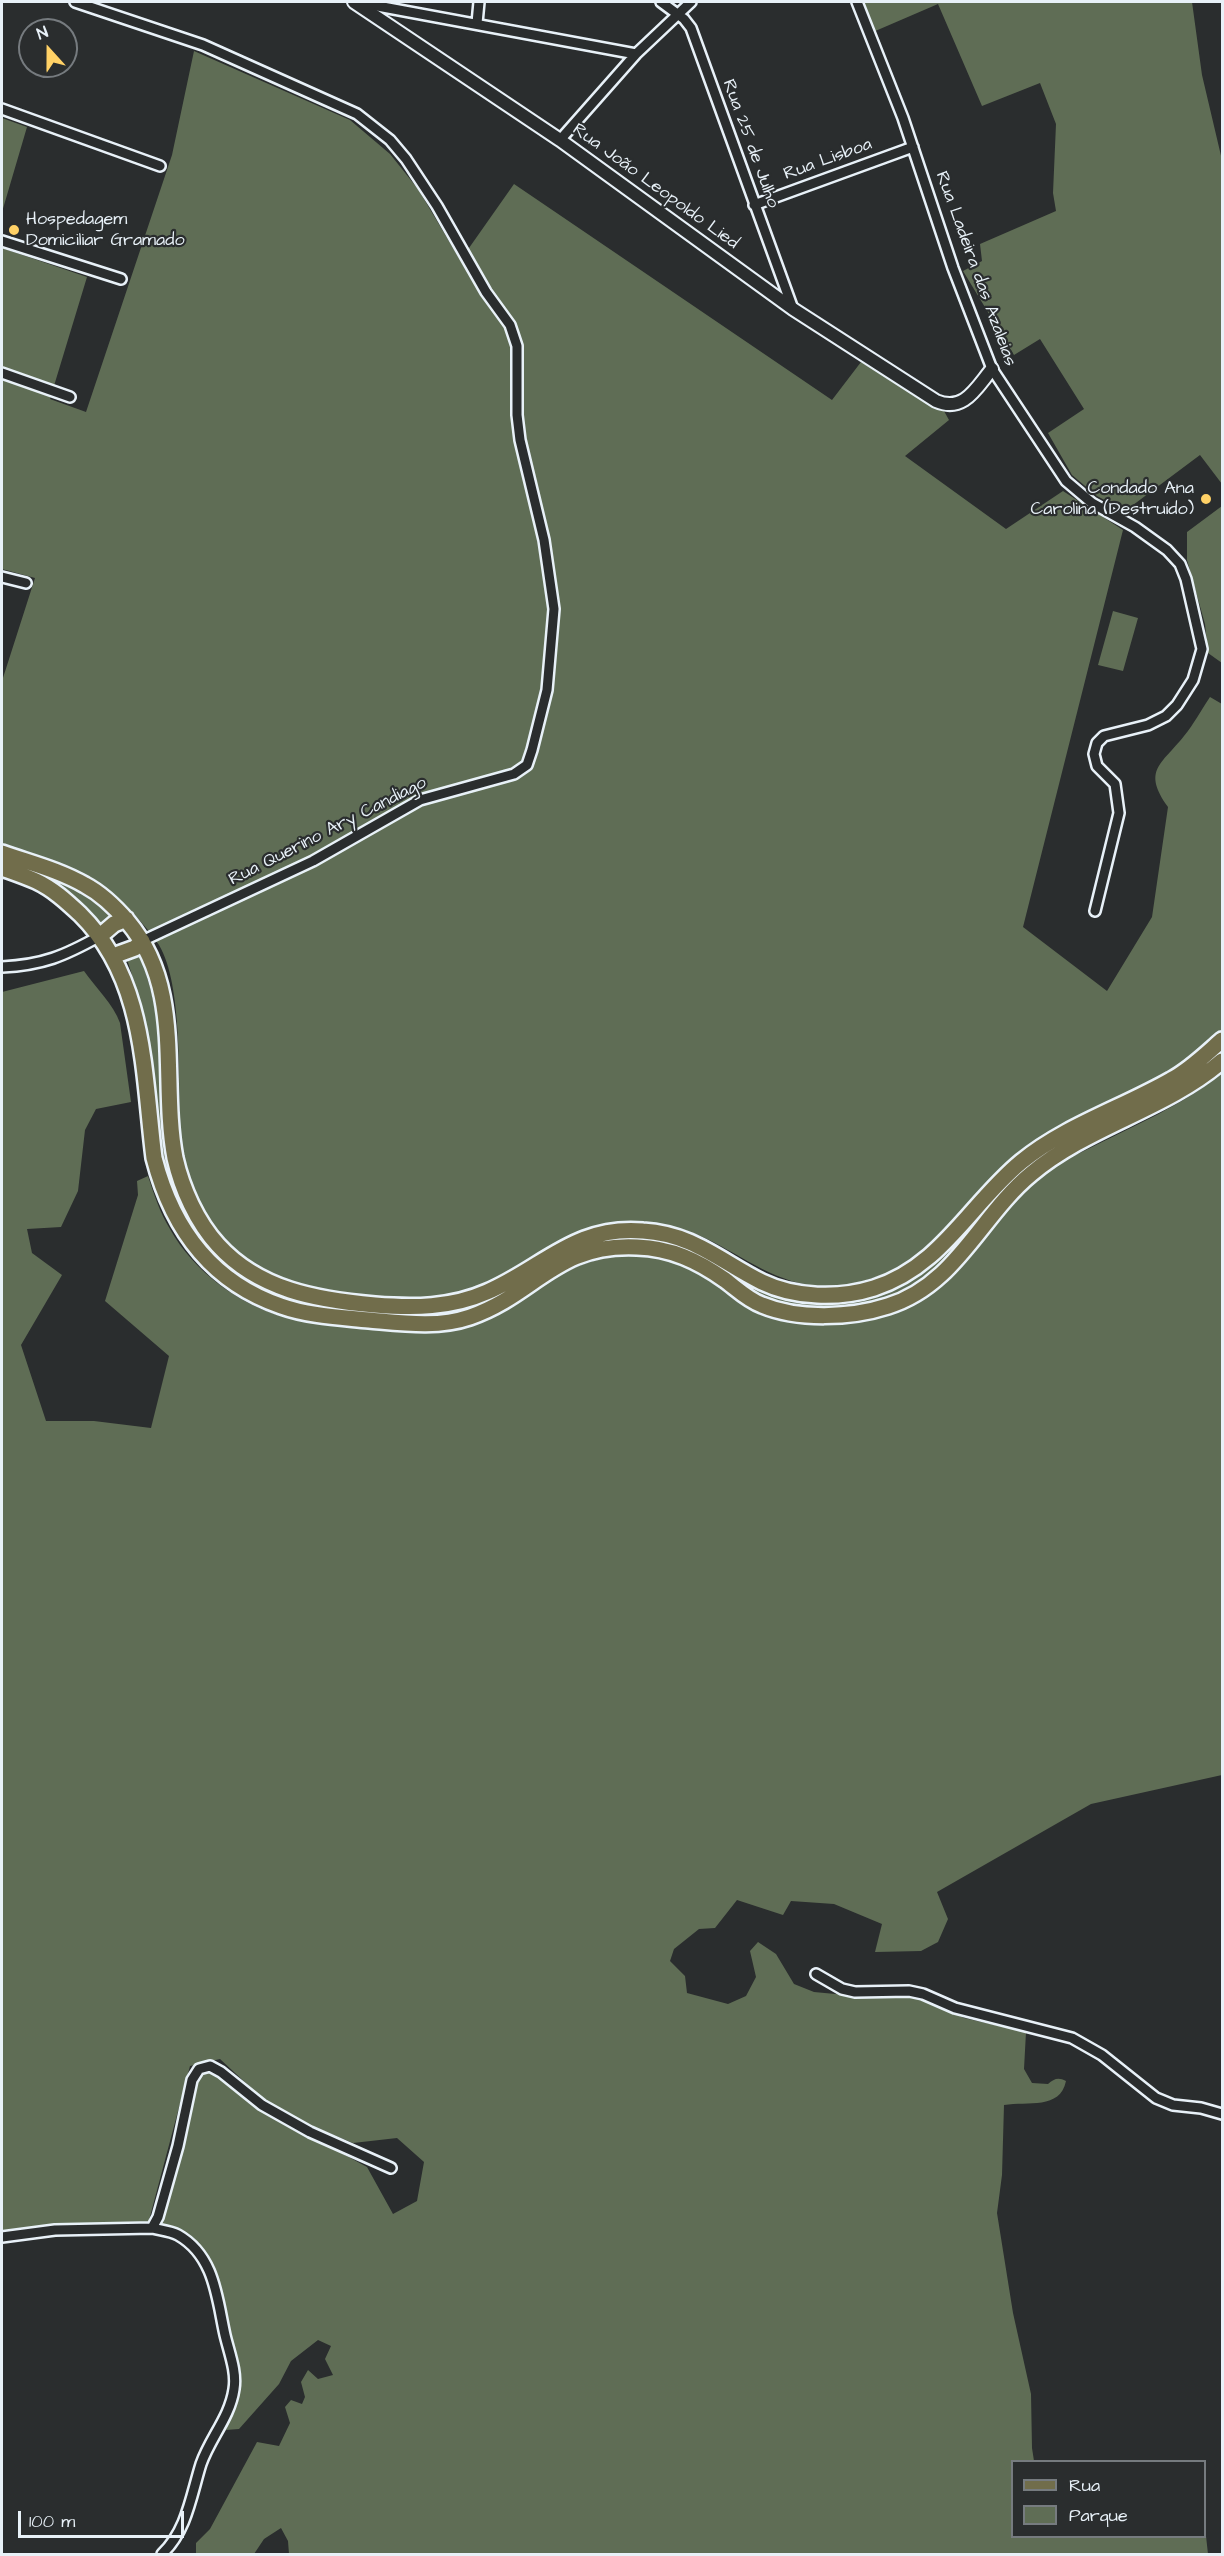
<!DOCTYPE html>
<meta charset="utf-8">
<style>
body{margin:0}
#map{position:relative;width:1224px;height:2556px;overflow:hidden;background:#2a2d2e;font-family:"Architects Daughter",sans-serif}
canvas{display:block}
.frame{position:absolute;inset:0;border:3px solid #e8f1f8;pointer-events:none}
.legend{position:absolute;left:1011px;top:2460px;width:195px;height:78px;box-sizing:border-box;background:#2a2d2e;border:2px solid #767b7f;margin:0;padding:8px 10px;list-style:none;font-size:18px;color:#e8f1f8}
.legend li{display:flex;align-items:center;gap:12px;height:30px}
.legend b{width:30px;border:2px solid #767b7f}
.north{position:absolute;left:18px;top:18px;width:60px;height:60px;box-sizing:border-box;background:#2a2d2e;border:2px solid #767b7f;border-radius:50%;rotate:339deg;font-size:16px;font-weight:700;line-height:24px;text-align:center;color:#e8f1f8}
.north::after{content:'';display:block;margin:auto;width:21px;height:27px;background:#ffd166;clip-path:polygon(50% 0,100% 100%,50% 72%,0 100%)}
.scale{position:absolute;left:18px;top:2511px;width:166px;height:27px;box-sizing:border-box;border:3px solid #e8f1f8;border-top:0;padding-left:8px;font-size:18px;line-height:21px;white-space:nowrap;color:#e8f1f8;-webkit-text-stroke:4px #2a2d2e;paint-order:stroke}
</style>
<div id="map">
<canvas width="1224" height="2556"></canvas>
<div class="frame"></div>
<ul class="legend">
<li><b style="height:8px;background:#716d4b"></b>Rua</li>
<li><b style="height:16px;background:#5f6d55"></b>Parque</li>
</ul>
<div class="north">N</div>
<div class="scale">100 m</div>
</div>
<script>
const c = document.querySelector('canvas').getContext('2d');
c.lineJoin = 'round';
function fillPath(path, color) { c.fillStyle = color; c.fill(path, 'evenodd'); }
function strokePath(path, color, width, dash) { c.strokeStyle = color; c.lineWidth = width; c.lineCap = dash ? 'butt' : 'round'; c.setLineDash(dash || []); c.stroke(path); }
function drawText(font, color, halo, rows, align = 'center') {
  c.font = font + ' "Architects Daughter",sans-serif'; c.lineWidth = 4.5; c.setLineDash([]); c.textBaseline = 'middle'; c.strokeStyle = halo; c.fillStyle = color; for (const [text, x, y, turn = 0] of rows) {
    c.save(); c.translate(x, y); c.rotate((+turn || 0) * Math.PI / 180); c.textAlign = isNaN(turn) ? turn : align; if (halo) c.strokeText(text, 0, 0); c.fillText(text, 0, 0); c.restore();
  }
}
const green = new Path2D(`
 M861,2H1192L1202,75L1222,160V484L1200,455L1125,511L1097,496L1072,475L1048,433L1084,409L1040,339L1014,355L963,271L982,261L980,244L1056,211L1053,193L1056,124L1040,83L982,106L938,4L873,32Z
 M194,51L350,120L390,154L418,189L459,258L469,248L514,184L832,400L861,362L944,411L949,420L905,456L1006,529L1063,491L1123,530L1023,927L1107,991L1152,917L1168,807C1142,770 1161,765 1184,736C1194,724 1201,710 1210,697L1222,704V1030L1212,1041L1174,1072L1086,1116L905,1265C877,1278 848,1289 816,1286C770,1281 738,1252 698,1235C674,1225 644,1219 619,1222C572,1226 537,1257 497,1278C469,1292 439,1299 408,1299C391,1300 374,1297 358,1295C336,1292 313,1290 292,1283C226,1260 182,1197 180,1128C178,1081 183,985 159,945C142,919 106,883 77,871C53,860 26,853 2,845V681L35,578L2,569V248L87,277L50,399L86,412L172,155Z
 M2,118L27,127L2,212Z
 M1222,506V663L1208,653L1205,624L1187,560V532Z
 M1113,611L1138,618L1123,671L1098,665Z
 M2,860L62,881L89,897L112,918L99,927L50,879L2,863Z
 M138,953C158,998 161,1047 163,1096C164,1114 163,1133 166,1151C178,1225 233,1284 306,1303L418,1314L456,1310L486,1300L582,1246L613,1238H643L678,1244L798,1299L913,1277L947,1252L1013,1178L1038,1158L1222,1048V1054L1082,1135L930,1277L894,1298L839,1307L801,1306L777,1303L751,1291L720,1268L696,1253L672,1244L644,1240L516,1286L473,1309L446,1317H419L329,1309L285,1299L240,1277L206,1247L175,1200L163,1167L141,1004L127,959Z
 M84,971C95,987 114,1005 120,1023L131,1102L96,1109L85,1130L78,1191L61,1227L27,1229L32,1253L62,1275L21,1345L46,1421H94L151,1428L169,1356L105,1301L138,1195L137,1181L148,1176C154,1194 160,1213 170,1229C193,1271 241,1307 289,1318C315,1324 344,1325 371,1328C407,1331 442,1337 477,1323C542,1298 562,1252 644,1256C692,1258 721,1295 762,1313C793,1326 831,1317 863,1313C875,1312 888,1312 900,1308C966,1290 989,1213 1040,1174C1055,1163 1074,1156 1090,1148C1136,1125 1183,1105 1222,1073V1775L1091,1804L937,1892L948,1919L938,1942L921,1951L875,1952L882,1924L834,1904L791,1901L783,1915L737,1900L715,1928L699,1929L674,1949L670,1961L685,1976L687,1993L728,2004L746,1996L756,1977L750,1951L758,1942L776,1954L794,1984L814,1992L878,1998L918,1997L964,2018L1026,2032L1024,2069L1032,2083L1048,2084C1054,2079 1058,2077 1066,2081C1060,2110 1028,2101 1004,2105L1002,2175L997,2213L1013,2313L1031,2394L1032,2448L1034,2461L1012,2462V2536H1204L1205,2527L1208,2554H289L288,2541L281,2528L264,2539L254,2554H196V2543L210,2529L257,2442L279,2446L290,2423L285,2407L291,2400L302,2404L305,2397L301,2382L308,2370L318,2379L333,2375L325,2359L331,2346L318,2340L291,2361L279,2384L239,2429L226,2430L237,2388L227,2336L198,2249L158,2226L193,2088L199,2076L207,2072L219,2074L312,2137L367,2167L393,2214L417,2201L424,2162L397,2138L353,2143L312,2126L263,2099L220,2059L190,2066L148,2224L58,2225L2,2232V992Z`);
const minor = new Path2D(`
 M75,2L203,45L357,114L390,140L406,159L437,206L486,292L510,325L517,346V415L520,440L544,540L554,609L547,690L532,750L527,765L514,774L420,800L313,861L142,941
 M356,2L636,54
 M661,2L684,19L691,28L793,309
 M857,2L903,118L953,268L992,369L1066,481L1092,503L1135,527L1167,550L1180,564L1186,579L1202,649L1193,680L1177,705L1166,716L1148,725L1104,736L1097,743L1094,754L1097,766L1115,784L1119,813L1095,911
 M477,23L479,2
 M2,109L160,166
 M560,140L636,54L691,2
 M754,205L913,147
 M2,241L121,279
 M2,373L70,397
 M2,577L26,583
 M2,967C43,965 64,956 100,936
 M816,1974L842,1989L855,1992L909,1991L923,1994L955,2008L1072,2038L1102,2055L1156,2098L1173,2105L1201,2108L1222,2114
 M152,2228C160,2230 171,2231 178,2235C215,2256 217,2299 225,2335C229,2352 237,2372 234,2389C230,2417 210,2438 201,2464C191,2496 187,2530 162,2554
 M2,2237L55,2230L152,2228L158,2217L178,2146L192,2080L199,2069L210,2066L221,2072L262,2105L310,2132L391,2168`);
const tertiary = new Path2D(`
 M354,2L560,140L793,309L936,401C964,413 976,388 992,369`);
const primary = new Path2D(`
 M2,853C30,863 59,870 85,885C102,894 116,908 128,922C185,990 160,1079 175,1158C182,1189 197,1222 218,1245C259,1290 317,1300 375,1305C413,1308 451,1308 487,1292C543,1268 575,1225 643,1231C693,1234 720,1261 762,1282C795,1298 839,1299 874,1288C941,1267 970,1204 1021,1162C1065,1126 1122,1108 1171,1080C1190,1070 1206,1054 1222,1040
 M2,868C13,872 25,876 36,881C53,889 66,901 80,914C146,979 143,1072 154,1158C172,1228 211,1282 281,1306C309,1316 340,1317 369,1320C403,1323 438,1328 470,1317C536,1294 556,1243 637,1247C671,1248 698,1261 725,1280C737,1289 748,1300 762,1305C798,1320 851,1318 888,1306C956,1285 980,1216 1031,1174C1088,1126 1165,1110 1222,1061
 M100,936L114,924L126,919
 M113,956L135,948L142,941`);
const markers = [
 [14,230,6,"#ffd166"],
 [1206,499,6,"#ffd166"]
];
const streetNames = [
 ["Rua 25 de Julho",750,144,70],
 ["Rua Lisboa",828,160,-20],
 ["Rua João Leopoldo Lied",655,187,36],
 ["Rua Ladeira das Azaleias",975,269,70],
 ["Rua Querino Ary Candiago",328,832,-27]
];
const poiNames = [
 ["Hospedagem",26,220],
 ["Domiciliar Gramado",26,241],
 ["Condado Ana",1194,489,"right"],
 ["Carolina (Destruído)",1194,510,"right"]
];
fillPath(green, '#5f6d55');
strokePath(minor, '#e8f1f8', 14);
strokePath(tertiary, '#e8f1f8', 16);
strokePath(primary, '#e8f1f8', 20);
strokePath(minor, '#2a2d2e', 9);
strokePath(tertiary, '#2a2d2e', 12);
strokePath(primary, '#716d4b', 15);
for (const [x, y, r, color] of markers) { const dot = new Path2D(); dot.arc(x, y, r, 0, 2 * Math.PI); c.fillStyle = color; c.fill(dot); strokePath(dot, '#2a2d2e', 2); }
drawText('18px', '#e8f1f8', '#2a2d2e', streetNames);
drawText('18px', '#e8f1f8', '#2a2d2e', poiNames, 'left');
</script>
